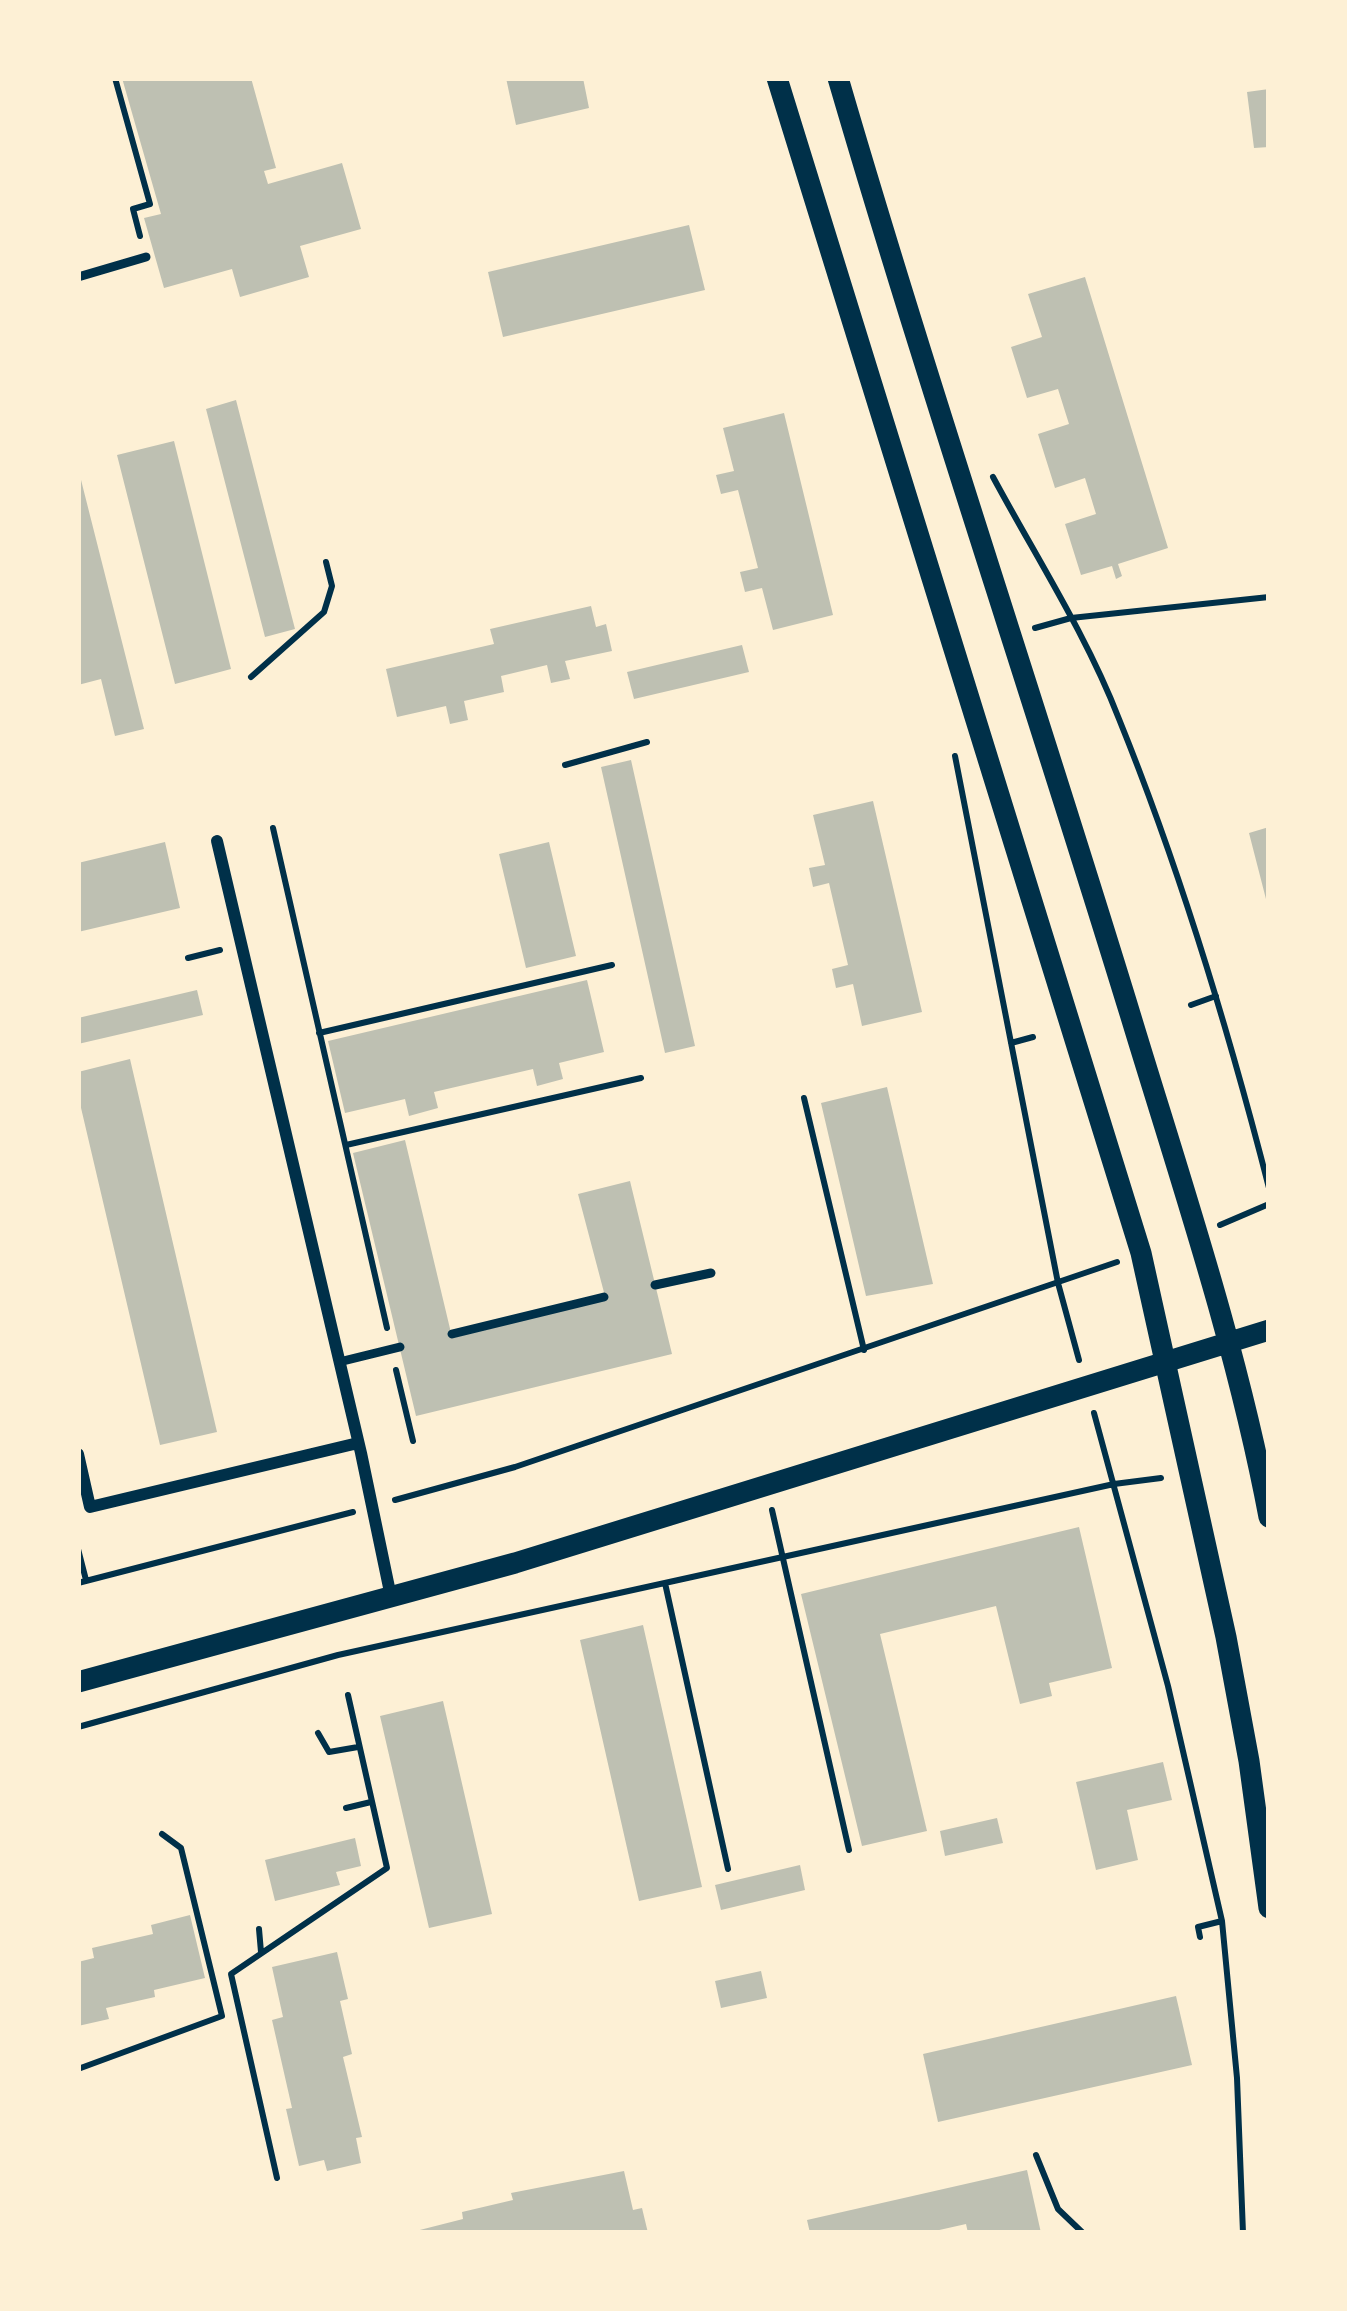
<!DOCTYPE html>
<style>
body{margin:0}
#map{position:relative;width:1347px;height:2311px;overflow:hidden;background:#fdf0d5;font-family:"Nunito Sans",sans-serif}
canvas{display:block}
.frame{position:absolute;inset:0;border:81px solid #fdf0d5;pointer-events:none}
</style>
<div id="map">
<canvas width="1347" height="2311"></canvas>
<div class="frame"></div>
</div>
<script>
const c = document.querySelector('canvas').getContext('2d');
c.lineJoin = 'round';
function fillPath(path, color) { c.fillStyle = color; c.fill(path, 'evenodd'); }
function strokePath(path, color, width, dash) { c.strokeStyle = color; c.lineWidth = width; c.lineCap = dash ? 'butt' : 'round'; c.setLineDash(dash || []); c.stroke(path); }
const building = new Path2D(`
 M122,78H251L276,168L264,171L268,184L342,163L361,229L300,246L309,277L240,297L232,269L164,288L144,218L161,214Z
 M506,78H583L589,108L516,125Z
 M1269,89V147L1254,148L1247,92Z
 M689,225L705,290L503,337L488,272Z
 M1085,277L1168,548L1118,564L1122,576L1116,579L1112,566L1081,575L1065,524L1096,514L1085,478L1055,488L1038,434L1069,424L1058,389L1027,398L1011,347L1042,337L1028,294Z
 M236,400L295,629L265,637L206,409Z
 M784,413L833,615L773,630L762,588L745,592L740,572L758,568L738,490L721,494L716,475L734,471L723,428Z
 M174,441L231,669L175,684L117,455Z
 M78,468L144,729L115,736L101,679L78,685V599L81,598L78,584Z
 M591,606L596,627L606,624L612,651L565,661L570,679L551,683L547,665L501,676L504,692L464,701L468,720L450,724L446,706L397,717L386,669L494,644L490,629Z
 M742,645L749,672L634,699L627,672Z
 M631,760L695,1046L665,1053L601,767Z
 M873,801L922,1012L862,1026L853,984L836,988L832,969L848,965L829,883L813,887L809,868L825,865L813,815Z
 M1269,827V903H1267L1249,833Z
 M165,842L180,908L78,932V863Z
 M549,842L576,956L526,968L499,854Z
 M587,980L604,1052L559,1063L563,1079L537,1086L533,1069L434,1092L438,1108L409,1116L405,1099L345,1113L328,1041Z
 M197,990L203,1015L78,1044V1018Z
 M130,1059L217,1432L160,1445L78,1095V1072Z
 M887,1087L933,1284L866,1296L821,1103Z
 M405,1140L452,1337L606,1300L578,1194L630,1181L672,1354L416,1416L353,1153Z
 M1079,1527L1112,1668L1049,1683L1052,1696L1020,1704L996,1606L880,1634L927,1831L862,1846L801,1594Z
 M643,1625L702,1887L639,1901L580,1640Z
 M443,1701L492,1914L429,1928L380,1716Z
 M1163,1762L1172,1800L1127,1810L1138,1860L1096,1870L1076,1782Z
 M997,1818L1003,1843L945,1856L940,1831Z
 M355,1838L361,1866L336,1872L340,1885L275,1901L265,1860Z
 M800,1865L805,1890L721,1910L715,1885Z
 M190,1915L205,1978L154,1990L155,1997L106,2008L109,2019L78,2026V1962L94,1958L92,1948L153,1934L151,1925Z
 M337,1952L348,1999L340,2001L352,2054L343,2057L362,2137L356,2138L361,2163L327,2171L324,2160L299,2166L286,2109L292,2108L272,2020L283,2017L272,1967Z
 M761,1971L767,1998L721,2008L715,1981Z
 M1176,1996L1192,2065L938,2122L923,2054Z
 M1027,2170L1041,2233H968L966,2224L926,2233H810L807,2220Z
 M624,2171L633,2210L642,2208L648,2233H408L463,2219L462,2212L513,2200L511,2193Z`);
const path = new Path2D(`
 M115,78L150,204L133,209L140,236
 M993,477C1036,557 1086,634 1119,719C1181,872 1228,1028 1269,1188
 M1035,628L1071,618L1269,597
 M251,677L324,612L332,586L326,562
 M955,756L1058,1283L1079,1360
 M565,765L647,742
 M273,828L387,1328
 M188,958L220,950
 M1191,1005L1216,996
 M319,1033L612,965
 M1011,1043L1033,1037
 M804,1098L864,1350
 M346,1145L641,1078
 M1220,1225L1269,1204
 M396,1370L413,1441
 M1094,1413L1168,1686L1222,1921L1237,2078L1243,2233
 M395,1500L515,1467L1117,1262
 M772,1510L849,1850
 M78,1549L86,1580
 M78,1583L353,1512
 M665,1583L728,1869
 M78,1727L338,1655L1114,1484L1161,1478
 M318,1733L329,1752L358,1747
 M346,1808L371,1802
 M259,1929L261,1952
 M1200,1937L1198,1927L1222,1921
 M78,2069L222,2016L181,1848L162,1834
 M1036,2155L1058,2209L1083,2233
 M277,2178L231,1974L387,1868L348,1695`);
const service = new Path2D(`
 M78,277L146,257
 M655,1285L711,1273
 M452,1334L604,1297
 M339,1362L400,1347`);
const minor = new Path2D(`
 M217,841L361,1453L391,1597
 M78,1454L90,1507L358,1443`);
const tertiary = new Path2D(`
 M777,78L1141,1253L1226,1637L1249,1761L1269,1908
 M838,78C930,393 1035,703 1131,1017C1181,1182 1237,1347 1269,1517
 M78,1682L515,1563L1269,1330`);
fillPath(building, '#bec0b2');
strokePath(path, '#003049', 6);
strokePath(service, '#003049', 9);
strokePath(minor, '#003049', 12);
strokePath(tertiary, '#003049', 21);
</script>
